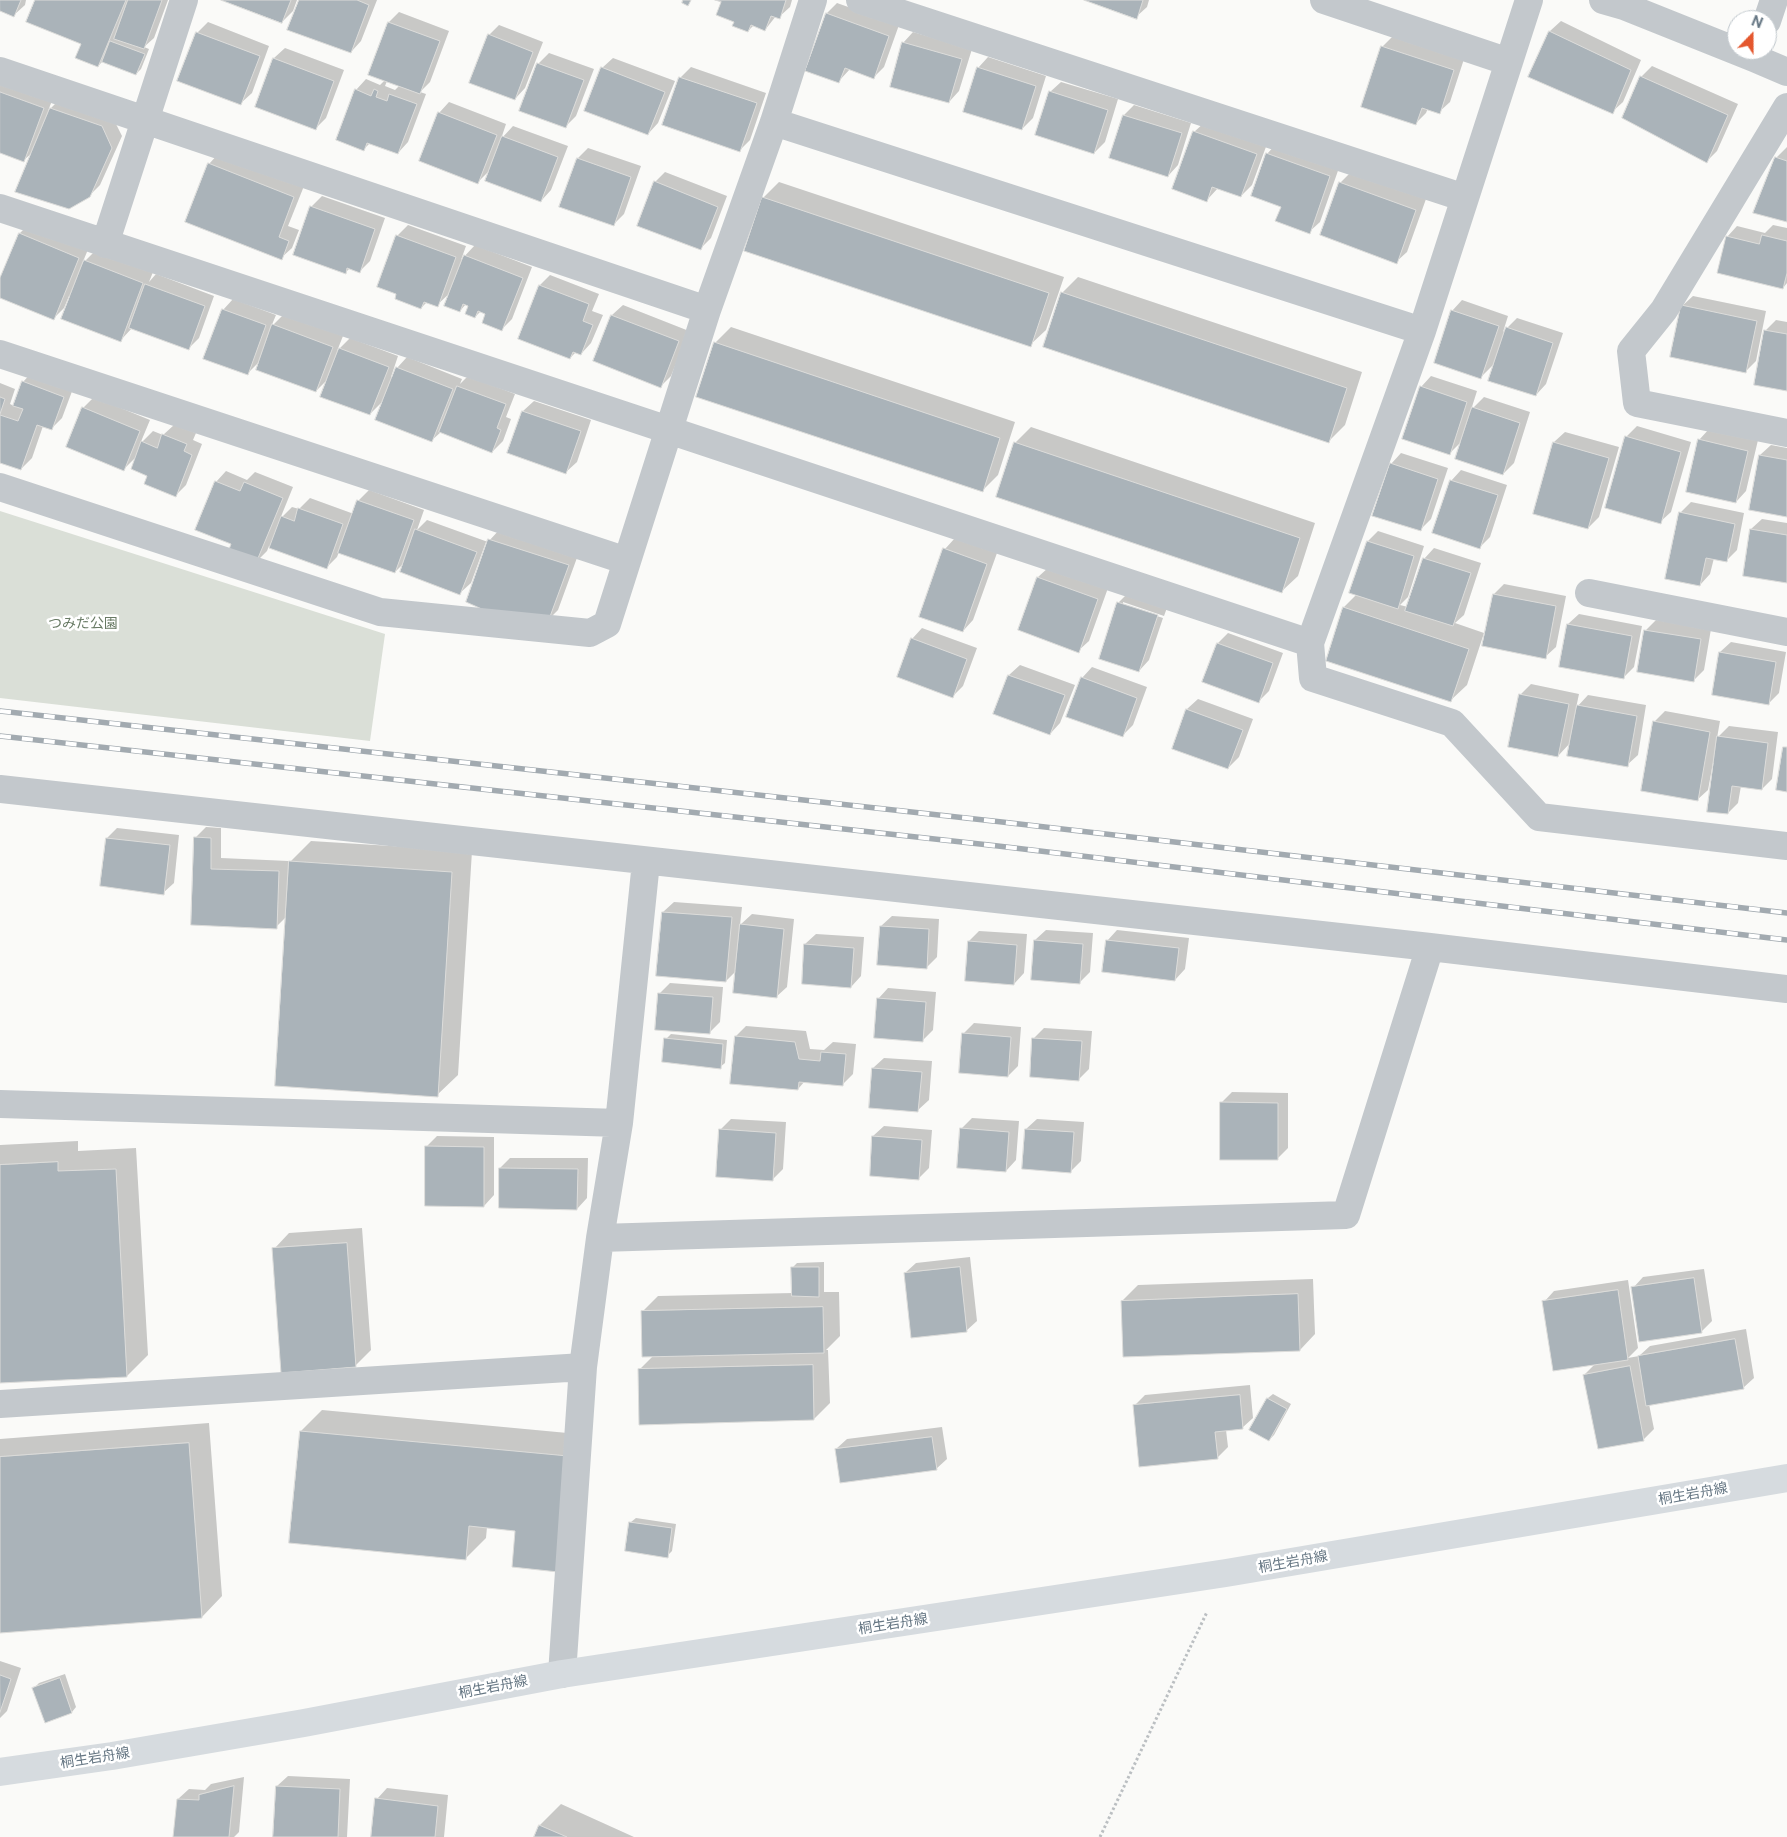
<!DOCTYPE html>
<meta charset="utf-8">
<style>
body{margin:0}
#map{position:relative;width:1787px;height:1837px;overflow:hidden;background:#fafaf8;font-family:"Public Sans",sans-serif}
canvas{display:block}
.north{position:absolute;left:1727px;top:10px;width:50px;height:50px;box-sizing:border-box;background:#fff;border:1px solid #c1c8cd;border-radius:50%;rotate:22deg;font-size:14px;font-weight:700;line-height:20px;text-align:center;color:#657683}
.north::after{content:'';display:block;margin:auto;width:18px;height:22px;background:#e4572e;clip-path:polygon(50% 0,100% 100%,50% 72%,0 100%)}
</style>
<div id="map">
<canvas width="1787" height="1837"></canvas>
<div class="north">N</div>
</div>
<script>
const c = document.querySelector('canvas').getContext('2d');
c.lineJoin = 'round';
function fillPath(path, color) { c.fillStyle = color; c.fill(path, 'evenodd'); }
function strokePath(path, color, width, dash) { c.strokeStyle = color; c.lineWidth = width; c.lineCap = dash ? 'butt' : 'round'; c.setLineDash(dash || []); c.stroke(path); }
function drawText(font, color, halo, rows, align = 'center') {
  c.font = font + ' "Public Sans","Noto Sans JP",sans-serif'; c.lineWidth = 5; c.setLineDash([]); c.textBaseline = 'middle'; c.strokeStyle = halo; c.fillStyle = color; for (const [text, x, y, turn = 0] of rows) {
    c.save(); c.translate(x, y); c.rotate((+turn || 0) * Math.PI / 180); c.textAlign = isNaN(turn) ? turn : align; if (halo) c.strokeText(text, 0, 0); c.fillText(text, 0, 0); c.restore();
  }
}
const green = new Path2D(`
 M0,511L385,634L370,741L0,698Z`);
const shadow = new Path2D(`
 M0,0H26L25,5L14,15L0,10Z
 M36,0H168L154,38L144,47L149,49L141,69L136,74L103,61L98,66L82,44Z
 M225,0H297L293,11L282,22Z
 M300,0H377L361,41L351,52Z
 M718,0H792L790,7L779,17L776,16L765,30L754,25L748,31L735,21L723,2Z
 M1088,0H1149L1147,7L1136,17Z
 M837,3L899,25L884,67L874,77L850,69L839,81L827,13Z
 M399,12L449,31L430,82L420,92L426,94L408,142L398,153L370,143L364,149L356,90L366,79L380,85L385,80L389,22ZM387,81L400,85L395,90L385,86Z
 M1561,21L1641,60L1623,102L1612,112L1530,77L1550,31Z
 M208,22L269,46L252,93L241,103L197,33Z
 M499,25L543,42L525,88L515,99L489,35Z
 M913,32L972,49L959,91L949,102L903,43Z
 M1393,36L1464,59L1450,102L1439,112L1428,108L1426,113L1416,123L1363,106L1383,46Z
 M285,48L344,70L326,118L316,128L256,106L274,58Z
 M549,53L594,69L576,116L565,127L521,110L539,63Z
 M988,57L1046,76L1033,118L1022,129L978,68Z
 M613,58L675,81L658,123L648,134L602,68Z
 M1652,66L1738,104L1717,151L1707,161L1641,77Z
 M691,67L766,93L750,140L740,150L680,78Z
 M0,78L53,98L48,111L61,98L112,116L122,136L100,185L89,196L34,151L23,161L0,152Z
 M1061,82L1118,99L1105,142L1094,153L1050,92Z
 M449,102L506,124L501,139L513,126L568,146L551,190L541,201L491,169L478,182L439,113Z
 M1134,105L1191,123L1178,165L1168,176L1124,115Z
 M1205,122L1267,144L1252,185L1241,196L1218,188L1207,200L1194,132Z
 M1277,143L1340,165L1320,222L1309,232L1282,206L1267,154Z
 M1787,147V221L1776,158Z
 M588,148L641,166L624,214L613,225L561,206L578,158Z
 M219,153L304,186L288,226L299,230L292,248L281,258L209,164Z
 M665,172L727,196L711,238L700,249L655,182Z
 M1351,172L1426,199L1407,252L1396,262L1321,234L1340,183Z
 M779,182L1064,277L1046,330L1030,345L763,198Z
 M322,196L385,218L370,261L359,272L350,268L345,273L311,207Z
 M30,223L89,247L82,264L95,251L153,272L149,282L156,274L214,296L199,338L188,349L132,328L121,340L69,296L64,308L54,318L0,296V281L20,233Z
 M408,225L466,246L461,260L475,245L532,267L512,319L502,329L487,313L481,311L475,317L470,306L466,304L460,311L451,292L437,305L427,302L421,308L397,236Z
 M1773,225L1787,228V283L1783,288L1727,237L1737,226L1765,233Z
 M550,275L599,294L592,311L603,315L591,343L581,354L576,352L570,358L520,339L540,285Z
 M1078,277L1362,372L1345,425L1329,441L1062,293Z
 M1693,296L1766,311L1756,361L1745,372L1682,306Z
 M233,299L276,315L271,327L284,314L343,336L337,351L350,338L398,356L391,377L393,378L397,368L407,357L462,379L460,384L468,376L515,394L506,417L511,419L503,441L492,452L441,432L431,441L384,400L370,414L329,378L316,391L260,361L247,374L223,310Z
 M1462,300L1508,316L1503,332L1517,318L1563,333L1546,384L1536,395L1495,363L1481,377L1452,311Z
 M623,305L689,331L671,376L661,386L595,360L612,315Z
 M1776,320L1787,322V390L1755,384L1766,330Z
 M731,327L1015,422L998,475L982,491L715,343Z
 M33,371L74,386L62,418L51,429L43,426L32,458L21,469L0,461V383L15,389L10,404L14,406L23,382Z
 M1431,376L1477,391L1471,410L1484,397L1530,412L1514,463L1503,474L1463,440L1450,453L1421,387Z
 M94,397L150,420L140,444L153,431L163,435L174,425L196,433L193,440L202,444L186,485L176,495L149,475L137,456L124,469L83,408Z
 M534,401L591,420L577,462L566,472L508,452L523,411Z
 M1637,426L1691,442L1671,512L1660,522L1626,437Z
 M1031,427L1315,523L1298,576L1282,591L1015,443Z
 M1709,429L1758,440L1746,491L1736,502L1699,440Z
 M1565,432L1619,447L1599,517L1588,528L1554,442Z
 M1771,445L1787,448V516L1750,509L1760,455Z
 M1401,453L1448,468L1431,519L1420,530L1391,464Z
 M1461,470L1507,485L1490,537L1480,547L1451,481Z
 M226,471L247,480L255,472L293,487L280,519L292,507L299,509L310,498L354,514L358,501L369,490L424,510L417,530L427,520L488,542L500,529L578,555L558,610L547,621L486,542L471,583L460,593L405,562L395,572L339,552L337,557L327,567L269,546L267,551L256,562L232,543L216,482Z
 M1691,502L1744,513L1737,550L1726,561L1714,558L1710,574L1700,585L1680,513Z
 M1762,519L1787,523V582L1744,575L1751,529Z
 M1378,531L1424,546L1408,597L1400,605L1408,607L1424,559L1434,548L1481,563L1464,615L1455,623L1484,633L1467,685L1451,700L1327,660L1344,607L1357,594L1368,541Z
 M955,538L997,553L973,620L963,631L945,549Z
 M1049,567L1108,588L1089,641L1078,651L1019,630L1038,577Z
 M1504,584L1566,596L1556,647L1545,657L1494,594Z
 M1129,592L1168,605L1164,616L1123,602V605L1163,618L1149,660L1139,671L1101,658L1119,602Z
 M1579,614L1642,626L1634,667L1623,678L1568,624Z
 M1656,620L1711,629L1704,670L1693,681L1638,671L1646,630Z
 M922,628L977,648L963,686L953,696L912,639Z
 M1228,633L1283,653L1269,691L1258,702L1218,643Z
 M1731,642L1786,652L1779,693L1768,704L1720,652Z
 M1020,665L1075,685L1060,723L1050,734L995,714L1009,675Z
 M1092,667L1147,687L1133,725L1122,736L1082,678Z
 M1531,684L1579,694L1576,708L1588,695L1646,705L1638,755L1627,765L1571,742L1558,756L1520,695Z
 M1198,699L1253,719L1239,757L1228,768L1174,748L1187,709Z
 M1665,711L1720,721L1717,738L1729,726L1778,732L1772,779L1762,789L1741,786L1738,803L1728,813L1715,763H1713L1708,790L1697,800L1654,722Z
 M206,827L221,828V858L289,861V863L311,841L472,851L458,1075L437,1095L287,916L276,927L193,924L195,838Z
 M117,828L179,835L174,883L163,893L107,838Z
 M674,902L742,907L740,925L752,914L794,919L787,987L776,997L736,971L726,981L657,975L663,912Z
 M892,916L939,919L937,957L926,968L881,926Z
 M1046,930L1093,933L1090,972L1080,982L1035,940Z
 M1117,930L1189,938L1185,969L1175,980L1107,941Z
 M979,931L1027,934L1024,973L1014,984L969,941Z
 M816,934L864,937L861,976L851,987L803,983L805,944Z
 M670,983L723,987L720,1022L709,1033L659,994Z
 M888,988L936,992L933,1030L922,1041L878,999Z
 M974,1023L1021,1027L1018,1066L1008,1076L963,1034Z
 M746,1026L806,1031L810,1049L824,1050L833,1042L856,1044L853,1074L843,1084L805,1081L798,1089L736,1036Z
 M1044,1028L1092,1031L1089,1069L1078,1080L1034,1038Z
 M671,1034L727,1040L725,1063L720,1067L666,1039Z
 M884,1058L932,1061L929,1100L918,1110L871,1107L873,1068Z
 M1232,1092L1288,1093V1148L1277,1159L1221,1103Z
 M972,1118L1019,1121L1016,1160L1006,1171L961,1129Z
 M731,1119L786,1122L783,1169L773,1179L720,1130Z
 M1037,1119L1084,1122L1081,1161L1071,1171L1026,1129Z
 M884,1126L932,1130L929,1168L918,1179L873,1136Z
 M437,1136L494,1137V1195L484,1206L426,1147Z
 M78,1141V1151L136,1148L148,1355L127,1376L0,1382V1145Z
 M510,1158H588L587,1198L577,1209L500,1168Z
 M362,1228L371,1350L355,1366L274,1249L289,1233Z
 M970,1257L977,1321L966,1331L905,1273L916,1263Z
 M824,1262V1292H839L840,1336L826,1350H828L830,1403L814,1419L639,1370L653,1356L642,1312L658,1296L793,1293L792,1268L797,1263Z
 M1704,1269L1712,1321L1701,1332L1633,1288L1643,1277Z
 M1313,1279L1315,1334L1300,1350L1122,1301L1138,1285Z
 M1628,1280L1638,1348L1628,1358L1639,1356L1650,1346L1746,1329L1754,1378L1743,1388L1649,1404L1654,1429L1644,1439L1599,1448L1584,1375L1596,1363L1544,1302L1554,1291Z
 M1250,1385L1253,1418L1242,1428L1226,1430L1228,1447L1217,1458L1134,1406L1145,1395Z
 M1273,1394L1291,1404L1274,1435L1269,1440L1251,1429L1268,1398Z
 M322,1410L589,1435L517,1530L487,1527L486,1538L465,1559L301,1431Z
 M209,1423L222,1596L202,1617L0,1631V1439Z
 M942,1427L947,1459L936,1469L836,1449L847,1439Z
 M636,1518L676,1524L672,1551L667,1556L631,1522Z
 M0,1661L21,1668L7,1711L0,1718Z
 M65,1674L76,1707L72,1712L34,1688L39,1683Z
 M288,1776L350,1779L347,1837H274L277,1786Z
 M244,1777L239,1832L234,1837H175L178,1799L189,1789L205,1790L211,1784Z
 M387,1788L448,1795L444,1837H373L377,1799Z
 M561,1804L634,1837H536L540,1825Z`);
const building = new Path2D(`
 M0,0H21L14,17L0,11Z
 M35,0H126L98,67L75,58L81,44L26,22Z
 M128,0H162L144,49L114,39Z
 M221,0H291L282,23Z
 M299,0H357L369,5L351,53L287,30Z
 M683,0H691L688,6L682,3Z
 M715,0H786L780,19L771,16L765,31L751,25L748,32L732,26L734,22L716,15L721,2Z
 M1084,0H1143L1137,19Z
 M826,13L889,36L874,79L845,68L839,83L805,71Z
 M388,22L440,41L420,94L368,75Z
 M1549,31L1631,70L1613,114L1528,77Z
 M196,32L260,56L241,105L177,81Z
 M488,34L533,52L515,100L469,83Z
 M110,41L145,54L136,75L102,62Z
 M902,42L962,59L949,103L890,87Z
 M1381,46L1454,70L1440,114L1422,108L1416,125L1361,107Z
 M273,58L334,81L316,130L255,107Z
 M537,63L584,80L566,128L519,111Z
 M601,67L665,92L648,135L584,111Z
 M977,67L1036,86L1022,130L963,112Z
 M1640,76L1728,115L1707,163L1622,118Z
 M679,77L757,103L740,152L662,125Z
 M355,89L371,96L374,89L378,91L376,97L387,101L389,94L417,104L398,154L367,143L364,151L336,140Z
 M1049,91L1108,110L1094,154L1035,135Z
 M0,92L44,108L24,162L0,153Z
 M50,108L102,126L112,148L90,197L69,209L15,192Z
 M438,112L497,135L478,184L419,161Z
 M1123,115L1182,133L1168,177L1109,158Z
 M1193,131L1257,154L1241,197L1212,187L1207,202L1172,189Z
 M502,136L558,157L541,202L485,181Z
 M1266,153L1330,176L1310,234L1275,221L1281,207L1251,196Z
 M1775,157L1787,161V222L1753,213Z
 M577,158L631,177L614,226L559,207Z
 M208,163L294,197L279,237L289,241L282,260L185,222Z
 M654,181L718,207L701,250L637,226Z
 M1339,182L1416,210L1397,264L1320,235Z
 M762,197L1049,293L1031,347L744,251Z
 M310,206L375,229L360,273L347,268L346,274L293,255Z
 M19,233L79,258L54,320L0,298V278Z
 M396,235L456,257L438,307L424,302L421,309L395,299L396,294L377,287Z
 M1762,235L1787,241V273L1783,289L1717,273L1726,236L1759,244Z
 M464,255L523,278L502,331L482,323L485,314L478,311L475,318L465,314L468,306L463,304L460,312L444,306Z
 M84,260L143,283L121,342L61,319Z
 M145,284L205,306L189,350L129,328Z
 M539,285L589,304L583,321L593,325L581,355L573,352L570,359L518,339Z
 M1061,292L1347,388L1329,443L1043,347Z
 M1681,305L1757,321L1746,373L1670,357Z
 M222,309L266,325L248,375L203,359Z
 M1451,310L1499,326L1481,379L1434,363Z
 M611,315L679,341L661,388L593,361Z
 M272,324L333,347L316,392L256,370Z
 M1506,327L1553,343L1536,396L1488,381Z
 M1764,330L1787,334V391L1754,385Z
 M714,342L1000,438L983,492L696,397Z
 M339,348L389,367L370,415L320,397Z
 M396,367L453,389L432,442L375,420Z
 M22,381L64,397L52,430L37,425L21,470L0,463V415L18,421L23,409L13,406Z
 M457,386L506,404L497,428L501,430L492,453L439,432Z
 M1420,386L1467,402L1450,455L1402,439Z
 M0,397L5,399L0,414Z
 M82,407L140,431L124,471L66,447Z
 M1472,407L1520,423L1503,475L1455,459Z
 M522,411L581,431L566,474L507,453Z
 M162,434L187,444L184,451L192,455L176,497L144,484L147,476L131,469L141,441L157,448Z
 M1625,436L1681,452L1661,524L1605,508Z
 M1698,439L1748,451L1736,503L1686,492Z
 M1014,442L1300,538L1282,593L996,497Z
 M1553,442L1609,458L1588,529L1533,514Z
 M1759,455L1787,460V517L1749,510Z
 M1390,463L1438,479L1421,531L1372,516Z
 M1450,480L1498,495L1480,549L1432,533Z
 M215,481L240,491L244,482L283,498L256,563L228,552L231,544L195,530Z
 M357,500L414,520L395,573L338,553Z
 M298,508L343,524L327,569L269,548L281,516L294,521Z
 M1679,512L1735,524L1727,562L1706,558L1700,586L1665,579Z
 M415,529L477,552L460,595L400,572Z
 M1750,529L1787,535V583L1743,576Z
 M488,539L569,565L548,622L484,610L466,602Z
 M1367,541L1414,556L1398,609L1349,593Z
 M943,548L987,564L963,632L919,617Z
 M1423,558L1471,573L1453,626L1405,611Z
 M1037,577L1098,599L1079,653L1018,630Z
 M1493,594L1556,606L1546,659L1482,646Z
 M1117,602L1158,615L1139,672L1099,659Z
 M1343,607L1469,649L1451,702L1326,661Z
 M1567,624L1632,636L1624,679L1559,667Z
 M1644,630L1701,639L1694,682L1637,672Z
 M911,638L967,659L953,698L897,677Z
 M1217,643L1273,663L1259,703L1202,682Z
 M1719,652L1776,662L1769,705L1712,695Z
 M1008,675L1065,695L1050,735L993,714Z
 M1081,677L1137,698L1123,737L1066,717Z
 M1519,694L1569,704L1558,757L1508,747Z
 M1577,705L1637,716L1628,767L1567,756Z
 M1186,709L1243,730L1228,769L1172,749Z
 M1653,721L1710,732L1698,801L1641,791Z
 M1717,736L1768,743L1762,790L1732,786L1728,814L1707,812Z
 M1783,747H1787V792L1776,790Z
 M194,837L211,838V869L279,871L277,929L191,925Z
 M106,838L170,845L164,895L100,886Z
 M289,861L452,872L438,1097L275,1086Z
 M662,912L732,917L726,982L656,976Z
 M740,924L784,929L777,998L733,993Z
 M880,926L929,929L927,969L877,965Z
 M1034,940L1083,944L1080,984L1031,980Z
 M1106,940L1179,948L1175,981L1102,972Z
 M968,941L1017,945L1014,985L965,981Z
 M804,944L854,948L851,988L802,984Z
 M658,993L713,997L710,1034L655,1030Z
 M877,998L926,1002L923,1042L874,1038Z
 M962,1033L1011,1037L1008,1077L959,1073Z
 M735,1036L795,1042L799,1059L820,1061L821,1052L846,1054L843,1086L799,1082L798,1090L730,1084Z
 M664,1038L723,1044L721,1069L662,1062Z
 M1032,1038L1082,1041L1079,1081L1030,1077Z
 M872,1068L922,1072L918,1112L869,1108Z
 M1220,1102L1278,1103V1160H1220Z
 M960,1128L1009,1132L1006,1172L957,1168Z
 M719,1129L776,1133L773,1181L716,1177Z
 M1025,1129L1074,1132L1071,1173L1022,1169Z
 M872,1136L922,1140L919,1180L870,1176Z
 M425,1146L484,1147V1207L425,1206Z
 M58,1162V1171L116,1169L127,1377L0,1383V1165Z
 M499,1168L578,1169L577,1210L499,1208Z
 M347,1243L356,1367L281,1373L272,1248Z
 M791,1267H819V1297L792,1296Z
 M960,1267L967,1332L911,1338L904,1273Z
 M1694,1278L1702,1333L1639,1342L1631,1287Z
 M1618,1290L1628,1360L1553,1371L1542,1301Z
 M1298,1294L1300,1351L1123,1357L1121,1301Z
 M823,1307L824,1353L642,1357L641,1311Z
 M1735,1339L1744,1389L1646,1406L1638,1356Z
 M813,1365L814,1420L639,1425L638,1369Z
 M1630,1366L1644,1441L1598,1449L1583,1375Z
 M1240,1395L1243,1429L1215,1432L1218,1459L1139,1467L1133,1405Z
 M1267,1398L1287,1409L1269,1441L1249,1430Z
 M300,1431L568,1456L558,1572L512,1567L515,1531L469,1526L466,1560L289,1543Z
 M932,1437L937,1470L840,1483L835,1449Z
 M189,1443L202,1618L0,1633V1457Z
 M629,1522L672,1528L668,1558L625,1551Z
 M0,1675L11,1679L0,1712Z
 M60,1678L72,1713L45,1723L32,1688Z
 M234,1786L229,1837H173L177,1799L199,1800V1795Z
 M276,1786L340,1789L338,1837H273Z
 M375,1798L438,1806L435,1837H371Z
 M539,1825L567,1837H534Z`);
const path = new Path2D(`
 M1100,1837L1207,1612`);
const minor = new Path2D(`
 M860,0L1465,198
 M1324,0L1509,62
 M1529,0L1422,331L1310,643L1313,678L1452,723L1539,817L1787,846
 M1603,0L1624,6L1754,58L1787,72
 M1767,21L1774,0
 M0,71L707,310
 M1787,107L1664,310L1631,351L1637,403L1787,433
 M774,122L1422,331
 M0,208L1310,643
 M105,244L184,0
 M0,354L627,561
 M0,487L380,612L590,633L607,624L707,310L774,122L813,0
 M1589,593L1787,632
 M0,789L1430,947L1787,989
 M0,1104L619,1123
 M600,1238L1346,1215L1430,947
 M0,1404L583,1367
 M562,1674L583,1367L600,1238L619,1123L646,862`);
const major = new Path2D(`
 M0,1772L112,1756L304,1723L562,1674L1226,1573L1787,1478`);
const rail = new Path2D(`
 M0,711L1002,822L1787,913
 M0,736L998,846L1787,940`);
const parkNames = [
 ["つみだ公園",83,624]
];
const streetNames = [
 ["桐生岩舟線",1693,1494,-10],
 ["桐生岩舟線",1293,1562,-10],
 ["桐生岩舟線",893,1624,-9],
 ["桐生岩舟線",493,1687,-11],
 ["桐生岩舟線",95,1758,-9]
];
fillPath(green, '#dadfd7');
fillPath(shadow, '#0003');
fillPath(building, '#aab3b9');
strokePath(building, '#dcdcda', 1);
strokePath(path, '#bbbfc2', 3, [2.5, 2.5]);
strokePath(minor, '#c3c8cc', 28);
strokePath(major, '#d6dbdf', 28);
strokePath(rail, '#a2aab0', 5.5);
strokePath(rail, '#fff', 4, [11]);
drawText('14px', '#687a64', '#fff', parkNames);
drawText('14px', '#657683', '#fff', streetNames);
</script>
